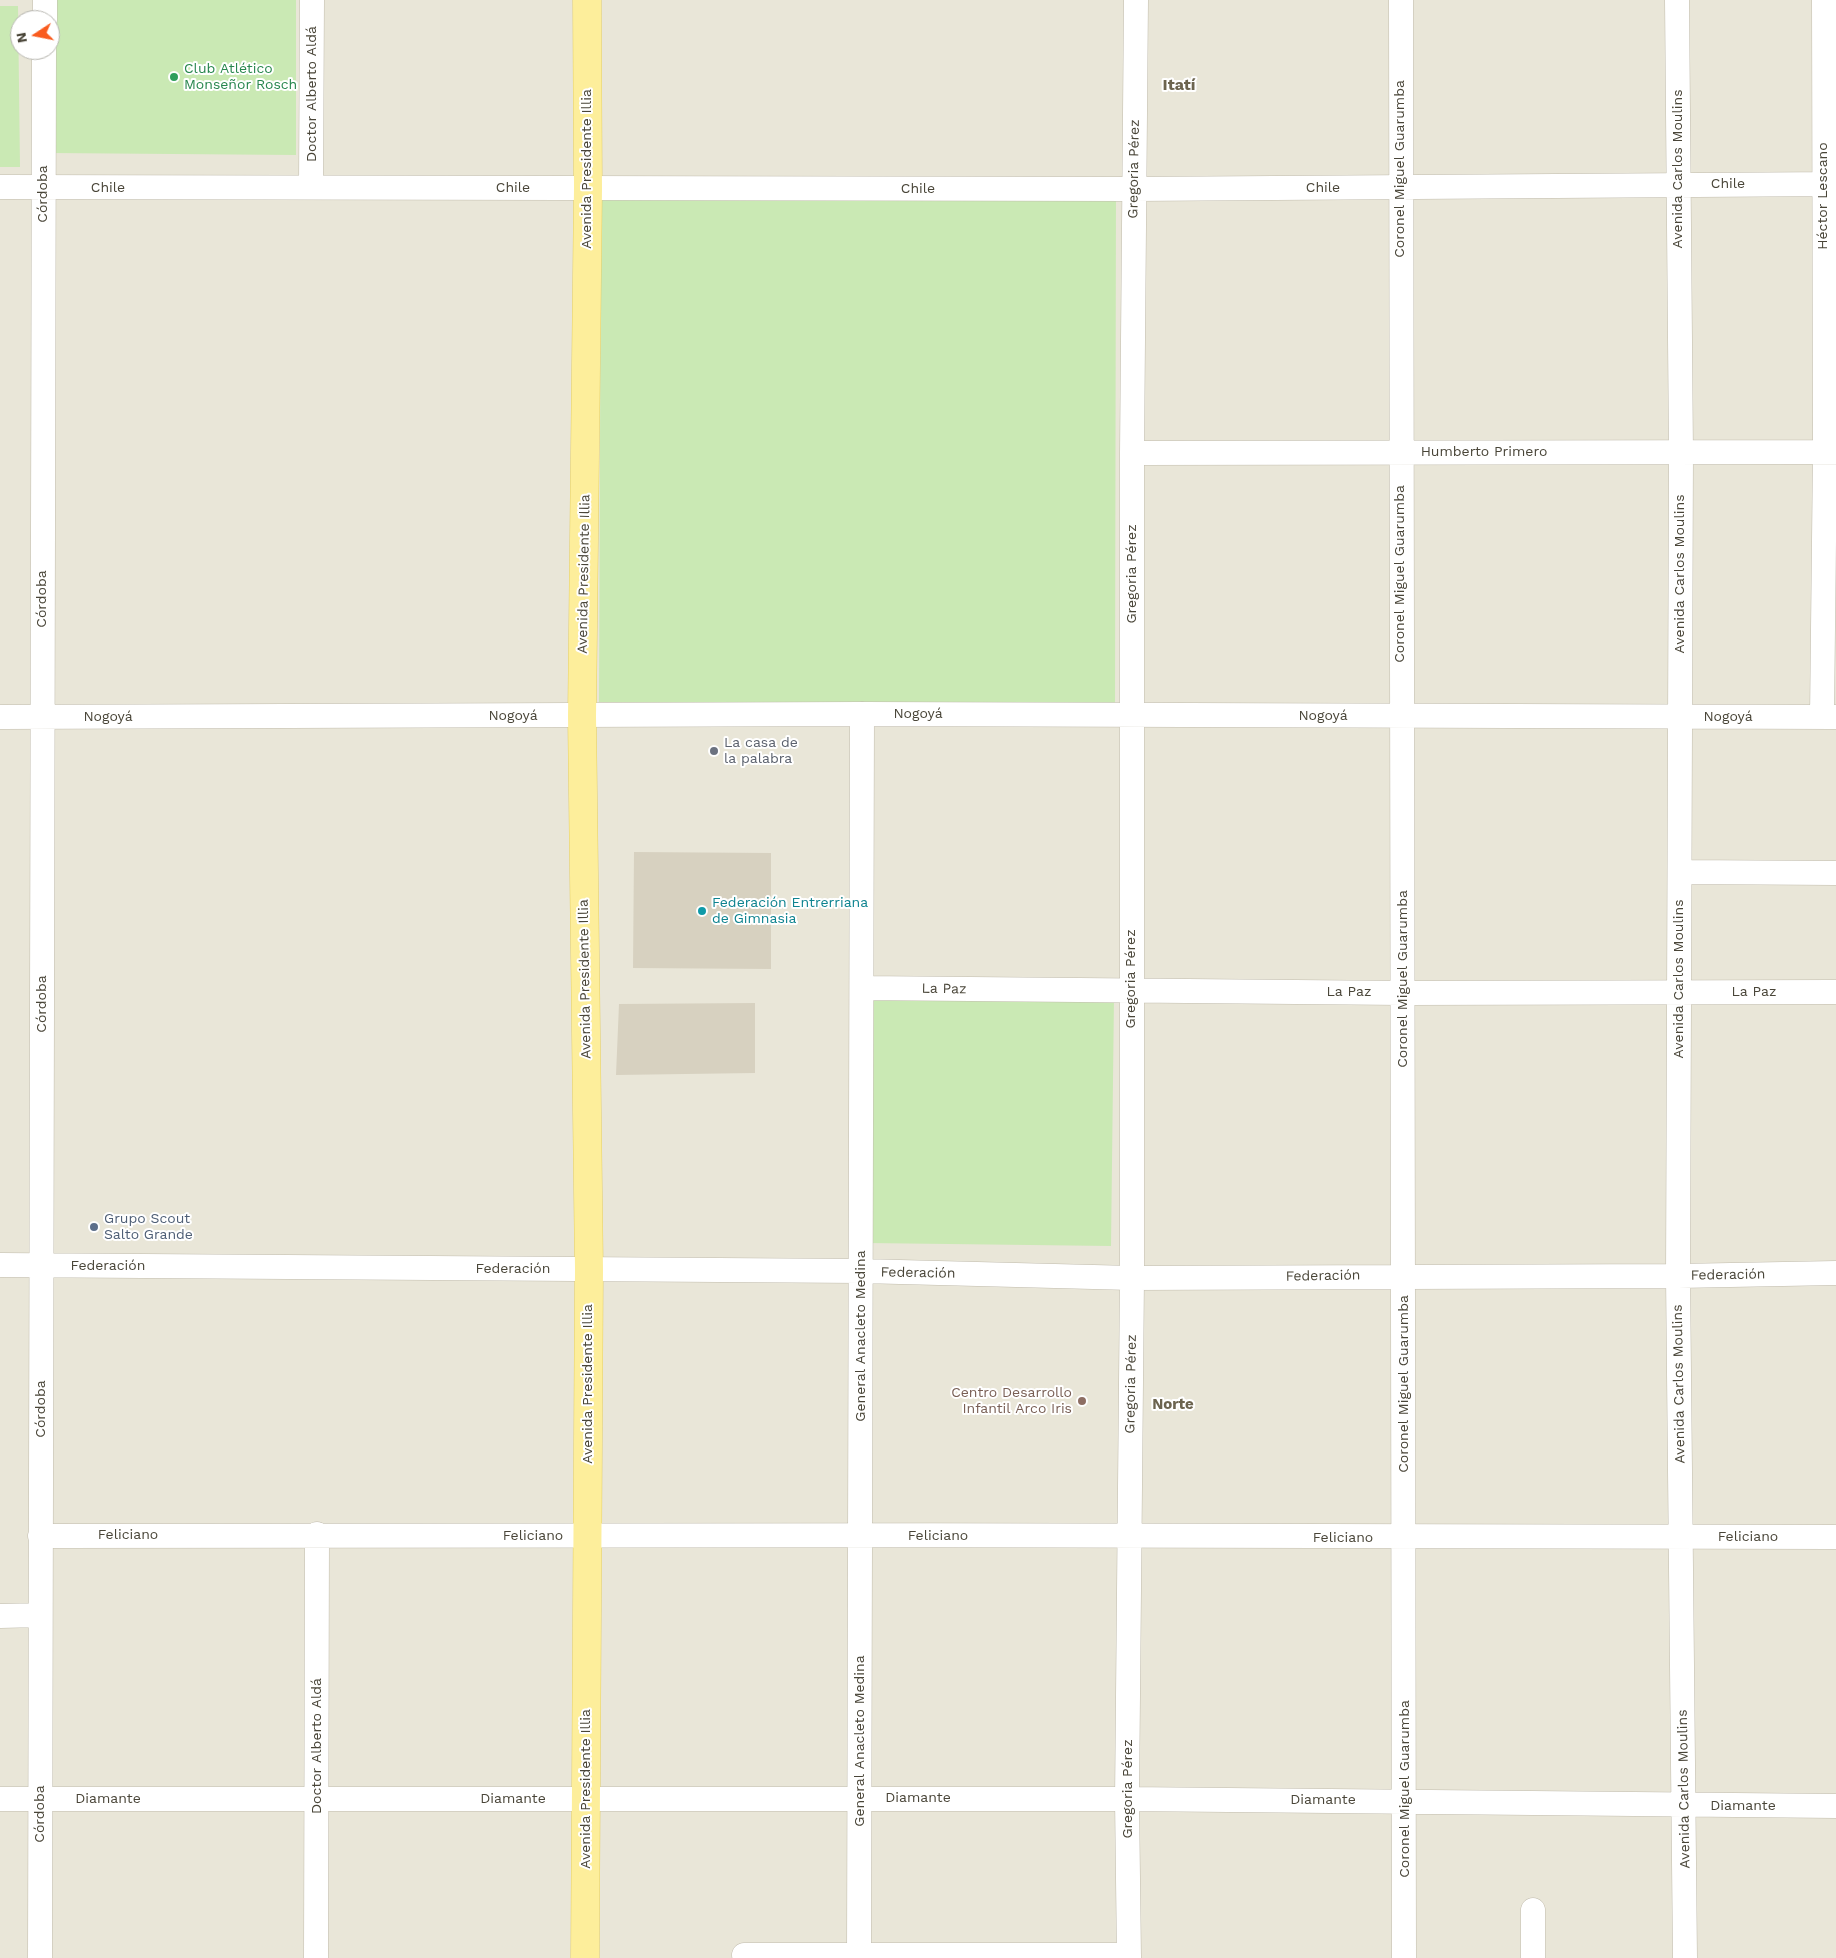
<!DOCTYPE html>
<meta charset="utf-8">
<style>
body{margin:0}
#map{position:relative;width:1836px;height:1958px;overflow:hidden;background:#f5f3ea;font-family:"Work Sans",sans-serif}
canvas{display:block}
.north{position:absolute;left:10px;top:10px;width:50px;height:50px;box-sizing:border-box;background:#fff;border:1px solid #b6b5af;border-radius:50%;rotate:259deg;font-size:14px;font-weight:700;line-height:20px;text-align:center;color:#494538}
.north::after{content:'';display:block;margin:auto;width:18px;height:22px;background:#f95b1e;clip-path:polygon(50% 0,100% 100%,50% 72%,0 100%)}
</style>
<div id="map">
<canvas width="1836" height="1958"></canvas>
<div class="north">N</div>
</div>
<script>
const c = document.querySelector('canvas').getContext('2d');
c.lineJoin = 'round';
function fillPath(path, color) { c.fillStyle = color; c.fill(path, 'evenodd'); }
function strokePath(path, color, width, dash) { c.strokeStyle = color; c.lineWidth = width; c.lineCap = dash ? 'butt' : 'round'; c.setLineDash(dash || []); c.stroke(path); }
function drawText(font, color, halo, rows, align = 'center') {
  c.font = font + ' "Work Sans",sans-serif'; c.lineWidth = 4; c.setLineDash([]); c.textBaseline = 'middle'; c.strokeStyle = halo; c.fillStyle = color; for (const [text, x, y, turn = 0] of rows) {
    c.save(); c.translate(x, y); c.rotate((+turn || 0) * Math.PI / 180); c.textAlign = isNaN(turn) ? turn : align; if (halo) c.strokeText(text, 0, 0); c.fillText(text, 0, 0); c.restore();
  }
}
const residential = new Path2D(`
 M0,0H1836V1958H0ZM20,20H50V50H20Z`);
const green = new Path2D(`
 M52,0H296V155L51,153Z
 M0,6H18L20,167H0Z
 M601,184L1116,186L1115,705L599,702Z
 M870,995L1114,997L1111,1246L867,1243Z`);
const building = new Path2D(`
 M634,852L771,853V969L633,968Z
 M755,1003V1073L616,1075L619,1004Z`);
const minor = new Path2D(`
 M1401,0L1404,1958
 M1677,0L1681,452L1678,1276L1685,1958
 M45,20V0
 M0,187L1134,189L1836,184
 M311,187L312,0
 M1132,453L1836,452
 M0,717L862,714L1836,717
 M1822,717L1825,452L1824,0
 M1680,872L1836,873
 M862,988L1403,993L1836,992
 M0,1265L861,1271L1132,1278L1678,1276L1836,1273
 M40,1536C639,1532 1237,1538 1836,1537
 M0,1616L40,1615
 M0,1799H1127L1836,1806
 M1533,1910V1958
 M744,1955H1129
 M40,1958L44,50
 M316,1958L317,1534
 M859,1958L862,714
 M1129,1958L1127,1799L1132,1278V453L1136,0`);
const major = new Path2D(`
 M585,1958L589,1269L582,716L588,188L587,0`);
const markers = [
 [174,77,5,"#2e9e5b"],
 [714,751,5,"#6b7280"],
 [702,911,5,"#0f9aa8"],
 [94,1227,5,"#5c6f8a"],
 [1082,1401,5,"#8d6e63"]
];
const leisureNames = [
 ["Club Atlético",184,69],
 ["Monseñor Rosch",184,85]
];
const streetNames = [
 ["Doctor Alberto Aldá",312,94,-90],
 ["Avenida Presidente Illia",587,169,-90],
 ["Gregoria Pérez",1134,169,-89],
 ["Coronel Miguel Guarumba",1400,169,-90],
 ["Avenida Carlos Moulins",1678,169,-90],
 ["Chile",1728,184],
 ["Chile",108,188],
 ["Chile",513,188],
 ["Chile",1323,188],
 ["Chile",918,189],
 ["Córdoba",43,194,-90],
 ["Héctor Lescano",1823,196,-90],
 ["Humberto Primero",1484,452],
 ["Avenida Presidente Illia",584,574,-89],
 ["Gregoria Pérez",1132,574,-90],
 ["Coronel Miguel Guarumba",1400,574,-90],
 ["Avenida Carlos Moulins",1680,574,-90],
 ["Córdoba",42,599,-90],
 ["Nogoyá",918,714],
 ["Nogoyá",513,716],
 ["Nogoyá",1323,716],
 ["Nogoyá",108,717],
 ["Nogoyá",1728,717],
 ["Avenida Presidente Illia",585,979,-91],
 ["Gregoria Pérez",1131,979,-90],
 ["Coronel Miguel Guarumba",1403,979,-90],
 ["Avenida Carlos Moulins",1679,979,-90],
 ["La Paz",944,989,1],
 ["La Paz",1349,992],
 ["La Paz",1754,992],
 ["Córdoba",42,1004,-90],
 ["Federación",108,1266],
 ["Federación",513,1269],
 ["Federación",918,1273,1],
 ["Federación",1728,1275,-1],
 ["Federación",1323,1276,-1],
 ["General Anacleto Medina",861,1336,-90],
 ["Avenida Presidente Illia",588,1384,-90],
 ["Gregoria Pérez",1131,1384,-89],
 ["Coronel Miguel Guarumba",1404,1384,-90],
 ["Avenida Carlos Moulins",1679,1384,-91],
 ["Córdoba",41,1409,-90],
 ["Feliciano",128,1535],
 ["Feliciano",533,1536],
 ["Feliciano",938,1536],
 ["Feliciano",1748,1537],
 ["Feliciano",1343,1538],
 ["General Anacleto Medina",860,1741,-90],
 ["Doctor Alberto Aldá",317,1746,-90],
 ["Avenida Presidente Illia",586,1789,-90],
 ["Gregoria Pérez",1128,1789,-90],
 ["Coronel Miguel Guarumba",1405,1789,-90],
 ["Avenida Carlos Moulins",1684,1789,-91],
 ["Diamante",918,1798],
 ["Diamante",108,1799],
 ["Diamante",513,1799],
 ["Diamante",1323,1800],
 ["Diamante",1743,1806],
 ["Córdoba",40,1814,-90]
];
const worshipNames = [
 ["La casa de",724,743],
 ["la palabra",724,759]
];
const cultureNames = [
 ["Federación Entrerriana",712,903],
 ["de Gimnasia",712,919]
];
const serviceNames = [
 ["Grupo Scout",104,1219],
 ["Salto Grande",104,1235]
];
const educationNames = [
 ["Centro Desarrollo",1072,1393],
 ["Infantil Arco Iris",1072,1409]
];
const neighbourhoodNames = [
 ["Norte",1173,1405]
];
const quarterNames = [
 ["Itatí",1179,85]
];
fillPath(residential, '#e9e6d8');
fillPath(green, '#cae9b4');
fillPath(building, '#d7d1c0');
strokePath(minor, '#c1bcad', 25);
strokePath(major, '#e4cf6a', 29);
strokePath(minor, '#fff', 24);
strokePath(major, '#fdee9b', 28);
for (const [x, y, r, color] of markers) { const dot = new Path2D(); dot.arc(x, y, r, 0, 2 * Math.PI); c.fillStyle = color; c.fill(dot); strokePath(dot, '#fff', 2); }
drawText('14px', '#27864d', '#fff', leisureNames, 'left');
drawText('14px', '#494538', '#fff', streetNames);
drawText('14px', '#5b616d', '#fff', worshipNames, 'left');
drawText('14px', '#0d838f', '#fff', cultureNames, 'left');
drawText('14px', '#4e5e75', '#fff', serviceNames, 'left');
drawText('14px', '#785e54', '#fff', educationNames, 'right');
drawText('bold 15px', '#6c644f', '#fff', neighbourhoodNames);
drawText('bold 16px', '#6c644f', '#fff', quarterNames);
</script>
